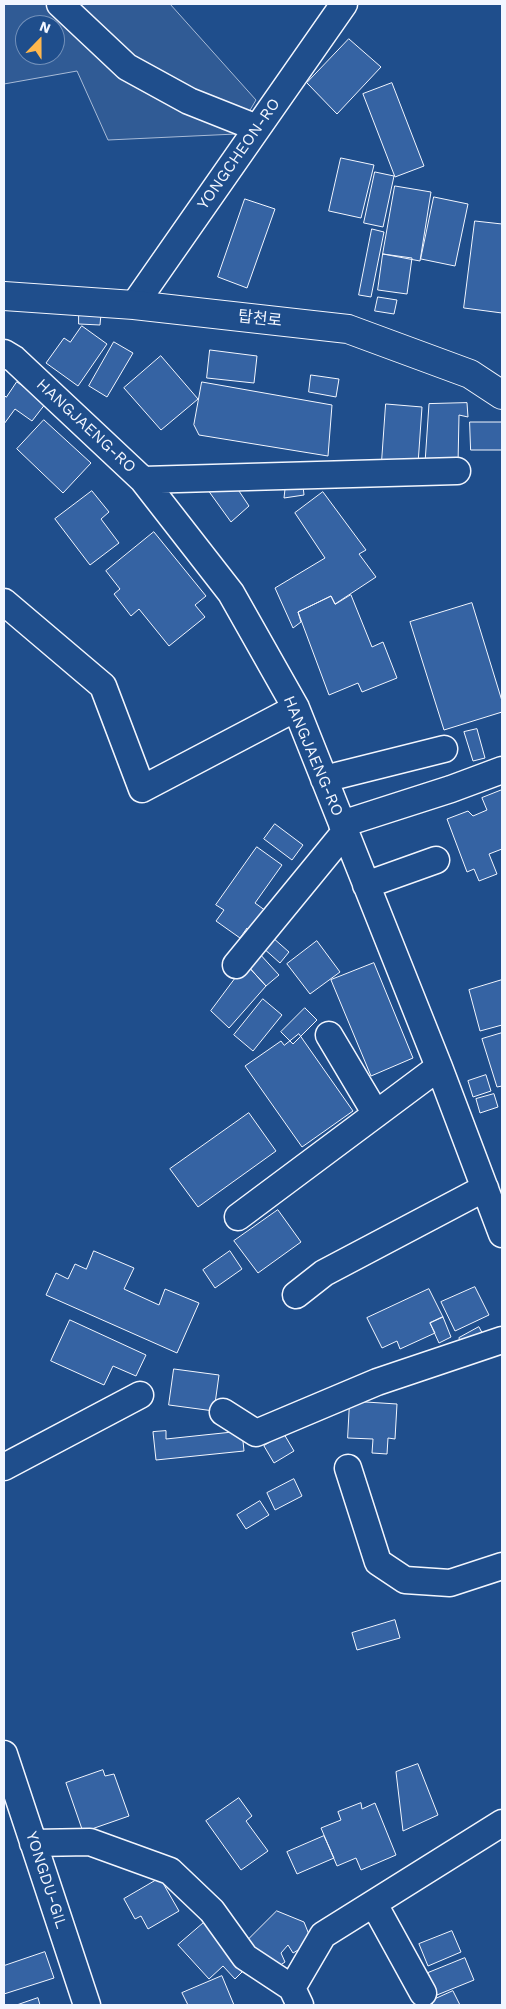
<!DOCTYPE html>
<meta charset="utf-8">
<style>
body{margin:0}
#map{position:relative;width:506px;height:2009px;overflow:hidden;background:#1f4e8c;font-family:"Work Sans",sans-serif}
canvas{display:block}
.frame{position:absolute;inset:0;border:5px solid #f2f6ff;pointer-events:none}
.north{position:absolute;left:15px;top:15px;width:50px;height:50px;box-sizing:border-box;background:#1f4e8c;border:1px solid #7391ba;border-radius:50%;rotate:22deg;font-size:14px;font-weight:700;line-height:20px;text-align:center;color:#f2f6ff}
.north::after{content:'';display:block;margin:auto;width:18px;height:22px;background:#ffb74d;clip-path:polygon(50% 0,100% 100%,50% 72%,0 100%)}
</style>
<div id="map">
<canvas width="506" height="2009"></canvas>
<div class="frame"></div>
<div class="north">N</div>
</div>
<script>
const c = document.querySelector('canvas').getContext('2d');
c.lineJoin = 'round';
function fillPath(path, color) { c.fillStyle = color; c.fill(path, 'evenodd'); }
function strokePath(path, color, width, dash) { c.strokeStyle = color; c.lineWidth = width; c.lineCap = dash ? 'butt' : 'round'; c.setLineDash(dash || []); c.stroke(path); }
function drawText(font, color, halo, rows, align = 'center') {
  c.font = font + ' "Work Sans","Noto Sans KR",sans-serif'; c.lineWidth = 4; c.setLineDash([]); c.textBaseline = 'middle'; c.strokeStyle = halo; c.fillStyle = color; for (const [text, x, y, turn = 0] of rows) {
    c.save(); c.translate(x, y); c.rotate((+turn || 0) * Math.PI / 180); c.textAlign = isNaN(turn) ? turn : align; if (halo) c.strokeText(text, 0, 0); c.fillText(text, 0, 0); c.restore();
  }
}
const built = new Path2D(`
 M4,4H170L256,100L236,134L108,140L77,71L4,84ZM25,25H55V55H25Z`);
const building = new Path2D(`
 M349,39L381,67L337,114L307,83Z
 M392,83L424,166L395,177L363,94Z
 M341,158L374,165L361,218L329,211Z
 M375,172L394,176L383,227L364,223Z
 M395,186L431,192L420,261L383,254Z
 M434,197L468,204L455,266L421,259Z
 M245,199L275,209L247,288L218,277Z
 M475,221L502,224V313L464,308Z
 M372,229L384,232L371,297L359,295Z
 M383,254L412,258L407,294L378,290Z
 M378,297L397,300L394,314L375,311Z
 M79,313L101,314L100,325L79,324Z
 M82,326L107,344L78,386L46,363L64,338L70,342Z
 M114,342L133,353L107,397L89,386Z
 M210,350L257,356L254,383L207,378Z
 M161,356L198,399L161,430L124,388Z
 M311,375L339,379L336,397L309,392Z
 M17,382L46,403L32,421L15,409L4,424V395L6,397Z
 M202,382L332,405L328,456L199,435L194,425Z
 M467,403L468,417L459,415L458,464L425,463L429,404Z
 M386,404L422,407L418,464L382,461Z
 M44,420L91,463L63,493L17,449Z
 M470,422H502V450H471Z
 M233,482L249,506L231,522L205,486Z
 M303,486L304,495L284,498L285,489Z
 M92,491L109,512L101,519L119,543L90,565L55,519Z
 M323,492L366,550L359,554L376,577L335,604L331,596L298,612L301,622L293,628L275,588L325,558L295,513Z
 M154,532L206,596L195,605L205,617L169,646L139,609L131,616L114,594L120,589L106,571Z
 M351,595L372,647L383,642L397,678L362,692L358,683L329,695L298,612L331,596L335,604Z
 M472,603L502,701V712L444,730L410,622Z
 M477,729L485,758L473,761L464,732Z
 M502,790V849L489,854L497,874L479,881L474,869L467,872L447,819L468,811L473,816L487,810L482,798Z
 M275,824L303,845L292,860L264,839Z
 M257,847L282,865L255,903L266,911L250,934L247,928L240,938L216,921L224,910L216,905Z
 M272,937L289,952L280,963L262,947Z
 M317,941L340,972L310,994L287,964Z
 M258,952L279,975L266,986L246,964Z
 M374,963L413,1058L371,1076L331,980Z
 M246,964L266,986L229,1028L211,1011Z
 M502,980V1025L480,1031L469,990Z
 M263,999L282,1015L253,1051L234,1035Z
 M305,1008L317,1020L293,1044L281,1032Z
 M502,1033V1086L497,1087L482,1039Z
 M299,1034L353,1111L302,1147L245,1066L281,1041L284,1045Z
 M486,1075L491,1091L473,1097L468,1081Z
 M494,1094L498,1107L480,1113L476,1099Z
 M249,1113L276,1151L198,1207L170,1169Z
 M278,1210L301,1242L258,1273L234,1241Z
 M94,1251L134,1268L124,1289L159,1305L165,1289L199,1303L177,1353L46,1295L56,1273L68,1279L75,1264L86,1269Z
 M230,1251L242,1269L215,1288L203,1270Z
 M475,1287L489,1315L455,1331L441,1302Z
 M429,1289L443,1317L430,1323L435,1333L400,1349L397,1341L382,1348L367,1318Z
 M443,1317L451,1337L439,1343L430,1323Z
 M70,1320L146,1355L136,1376L113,1366L104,1385L51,1361Z
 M479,1327L485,1338L462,1351L459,1338Z
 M174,1369L219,1375L214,1411L169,1405Z
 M350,1401L397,1404L395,1439L388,1438L387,1454L372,1453L373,1439L348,1438Z
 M166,1431V1439L242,1431L244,1451L156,1460L153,1432Z
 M284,1434L294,1451L274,1463L264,1446Z
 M294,1479L302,1496L275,1510L267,1493Z
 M260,1501L269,1515L246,1529L237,1515Z
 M395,1620L400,1638L357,1650L352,1633Z
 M418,1764L438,1815L403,1831L396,1772Z
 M103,1770L105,1776L114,1774L129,1816L83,1832L66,1783Z
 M239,1798L252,1816L246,1821L268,1851L241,1870L206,1821Z
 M361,1803L362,1809L375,1803L396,1855L361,1870L356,1858L337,1866L321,1828L341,1820L338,1812Z
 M324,1836L334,1858L297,1874L287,1852Z
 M160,1878L179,1911L148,1929L141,1916L135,1919L124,1899Z
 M277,1911L304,1922L312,1942L293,1953L288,1945L281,1953L285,1962L273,1970L239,1949Z
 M207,1920L248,1966L235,1979L223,1966L209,1979L178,1945Z
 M452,1931L461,1952L428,1966L419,1944Z
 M45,1952L54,1978L4,1994V1966Z
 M465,1958L474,1980L437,1995L428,1973Z
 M222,1976L234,2005H188L182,1993Z
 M453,1991L460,2005H433L431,2001Z
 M38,1998L40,2005H17Z`);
const minor = new Path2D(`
 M60,4L127,67L189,101L257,128
 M134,305L344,4
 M4,353L14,359L143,480L231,593L296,708L439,1067L502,1234
 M143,480L457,471
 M4,602L103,686L142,789L296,708
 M324,779L444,749
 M342,824L451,789L502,770
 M366,885L436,860
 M236,965L345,832
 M329,1035L376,1114
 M238,1217L439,1067
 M296,1295L324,1273L485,1188
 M223,1412L256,1433L377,1382L502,1340
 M4,1467L140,1395
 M348,1468L378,1562L405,1580L450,1583L502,1566
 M4,1754L87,2005
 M33,1843L90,1842L170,1871L212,1911L245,1957L292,1988
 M374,1904L423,1993
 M300,2005L292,1988L323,1935L502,1823`);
const major = new Path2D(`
 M4,296L134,305L348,329L470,374L502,395`);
const streetNames = [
 ["YONGCHEON-RO",239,154,-55],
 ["탑천로",260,319,6],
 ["HANGJAENG-RO",86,426,43],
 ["HANGJAENG-RO",313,756,67],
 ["YONGDU-GIL",46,1880,72]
];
fillPath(built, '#305b95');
strokePath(built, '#a8bbd7', 1);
fillPath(building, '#3563a3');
strokePath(building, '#f2f6ff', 1);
strokePath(minor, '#f2f6ff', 29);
strokePath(major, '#f2f6ff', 30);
strokePath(minor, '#1f4e8c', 26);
strokePath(major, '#1f4e8c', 28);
drawText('16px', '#f2f6ff', '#1f4e8c', streetNames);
</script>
